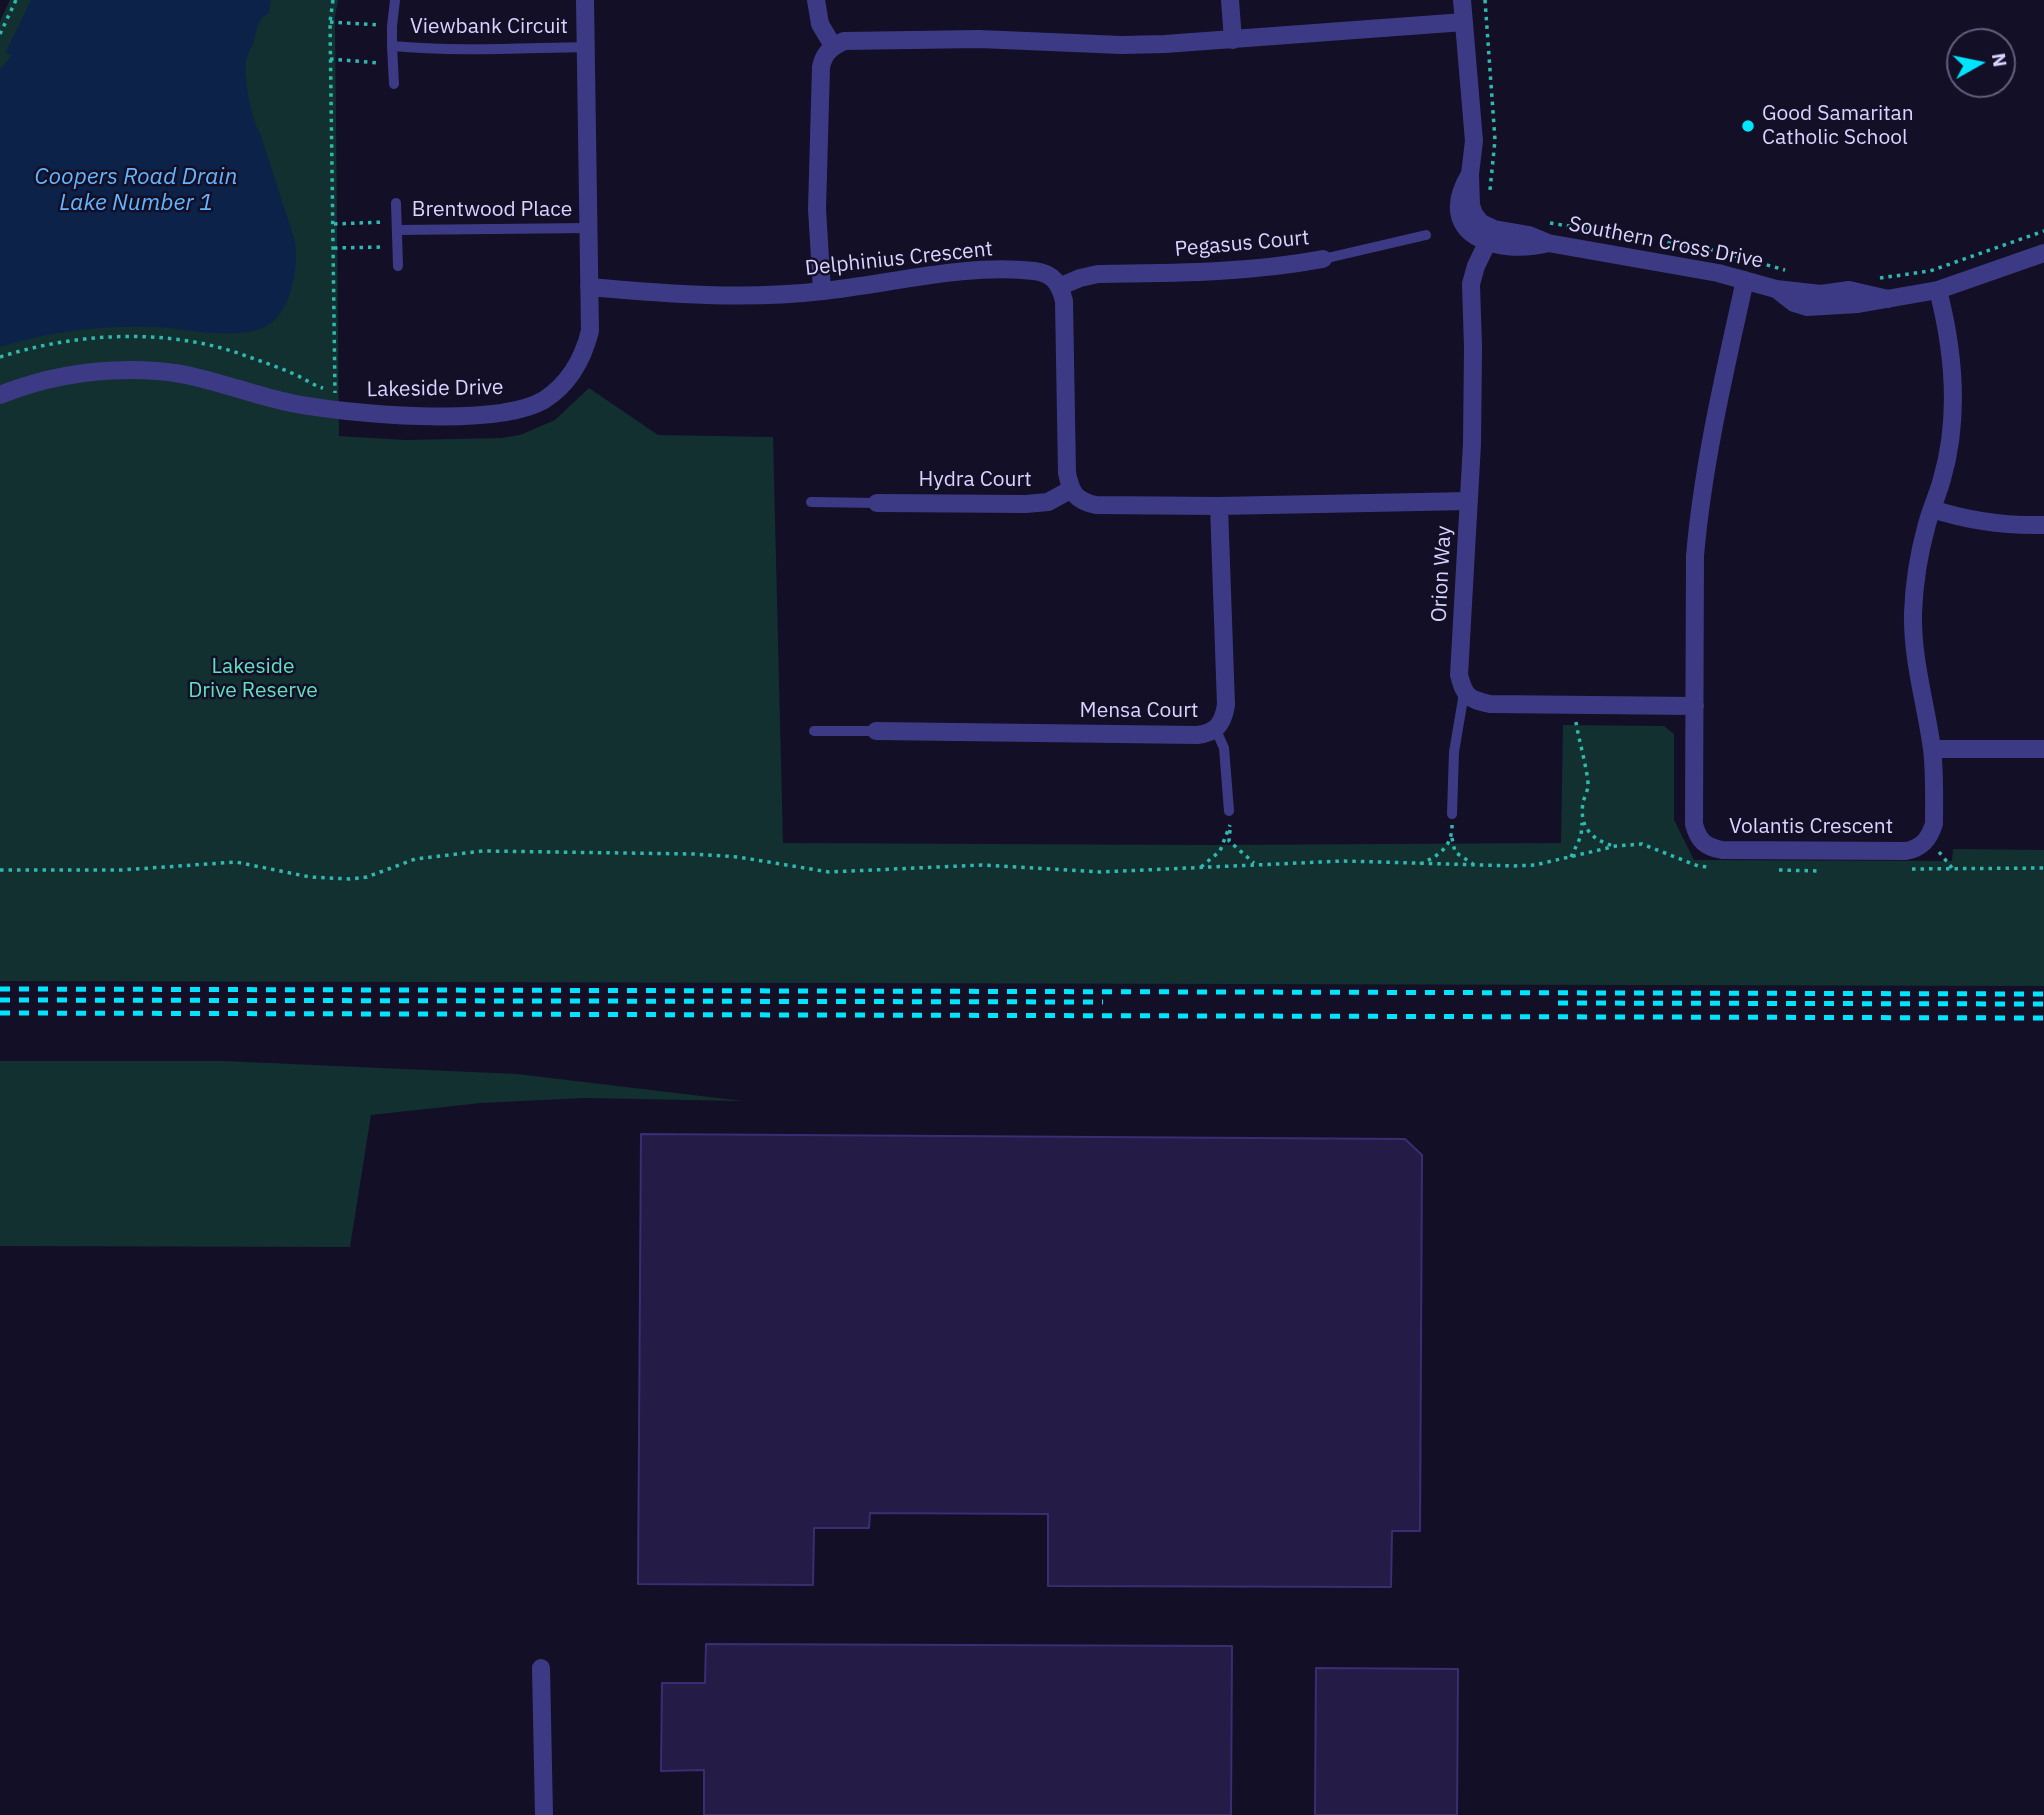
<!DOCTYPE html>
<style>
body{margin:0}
#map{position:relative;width:2044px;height:1815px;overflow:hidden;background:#130f26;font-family:"IBM Plex Sans",sans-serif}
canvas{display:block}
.north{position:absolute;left:1946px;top:28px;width:70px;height:70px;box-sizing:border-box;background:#130f26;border:2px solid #625e7d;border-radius:50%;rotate:81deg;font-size:19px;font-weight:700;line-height:28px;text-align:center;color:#d9d4ff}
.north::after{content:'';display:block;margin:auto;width:24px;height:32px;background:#00e5ff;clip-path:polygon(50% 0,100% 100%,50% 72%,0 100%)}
</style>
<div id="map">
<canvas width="2044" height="1815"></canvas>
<div class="north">N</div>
</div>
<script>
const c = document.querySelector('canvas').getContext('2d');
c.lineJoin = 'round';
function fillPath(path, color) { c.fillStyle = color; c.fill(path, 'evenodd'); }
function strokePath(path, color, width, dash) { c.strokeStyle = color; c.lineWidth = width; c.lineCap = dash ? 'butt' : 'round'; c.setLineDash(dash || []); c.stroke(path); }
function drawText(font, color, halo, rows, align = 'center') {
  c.font = font + ' "IBM Plex Sans",sans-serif'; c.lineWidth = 5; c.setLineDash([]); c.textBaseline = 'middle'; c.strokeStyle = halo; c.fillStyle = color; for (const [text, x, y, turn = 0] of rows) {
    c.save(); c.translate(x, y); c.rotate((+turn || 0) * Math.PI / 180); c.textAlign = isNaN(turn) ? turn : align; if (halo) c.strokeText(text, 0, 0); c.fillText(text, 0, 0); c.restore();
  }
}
const green = new Path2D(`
 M10,0H338L335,17L339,436L405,440L501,438L520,435L555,420L589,388L658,435L773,437L783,843L1206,845L1561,843L1563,725L1664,726L1674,734V820L1694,860L1952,861L1953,849L2044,850V986L0,981V21Z
 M0,1061H224L517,1074L743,1101L584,1098L481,1103L371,1115L350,1247L0,1246Z`);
const water = new Path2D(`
 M31,0H271L269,13C257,19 257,29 254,41C252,47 249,51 247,57C242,72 251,119 260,133L295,241C299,269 291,319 260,329C224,340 189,328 153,327C101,325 50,331 0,347V70L11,56L6,52Z`);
const building = new Path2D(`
 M641,1134L1405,1139L1422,1155L1420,1531H1392L1391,1587L1048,1586V1514L870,1513L869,1528H814L813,1585L638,1584Z
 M706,1644L1232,1646L1231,1815H704V1770L661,1771L662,1683H705Z
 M1316,1668L1458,1669L1457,1815H1315Z`);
const path = new Path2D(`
 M333,0L330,22L335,393
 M1485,0L1495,140L1490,190
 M330,22L380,25
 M0,34L16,0
 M330,59L380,63
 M1550,223L1713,250L1785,270
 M334,224L384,222
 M334,248L384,247
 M1880,278L1930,271L2044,231
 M0,357C75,333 163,328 238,353C257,360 276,366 294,374C304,378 312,385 323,388
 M1576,722C1578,737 1589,775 1588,787C1587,792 1584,798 1583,803C1579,826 1591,840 1614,846
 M1230,830L1229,841L1254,863
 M1452,838L1455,852L1473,864
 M1939,852L1953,869
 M1571,857L1581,836L1582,823
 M1420,864C1438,856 1452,848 1452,825
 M1201,867L1220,851L1230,825
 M1912,869L2044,868
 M0,870H122L236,862L310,877L350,879L367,877L415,859L483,851L694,854L738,857L829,872L982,865L1100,872L1343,861L1514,866L1535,865L1616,846L1642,844L1698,866L1709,867
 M1779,870L1821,871`);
const lane = new Path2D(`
 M395,0L392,26V46C457,52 521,48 586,47
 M392,46L394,84
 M396,203L398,266
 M397,230L588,228
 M1323,259L1426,235
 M811,502L877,503
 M1216,730L1224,748L1229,811
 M814,731H876
 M1452,814L1454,752L1464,693`);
const street = new Path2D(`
 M816,0L820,24L833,46
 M1230,0L1233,40
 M1462,0L1474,141L1470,174L1471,205L1474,214L1481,223L1494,229L1529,235L1548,243L1718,273L1776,289L1821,294L1849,290L1888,299
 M1470,174C1432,236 1499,256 1548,243
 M1494,229L1476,266L1471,284L1473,347L1472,444L1459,675C1465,697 1468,699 1490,704L1695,706
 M1745,280C1725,371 1703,463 1695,556L1694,824C1698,840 1705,847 1722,850L1906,851C1922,848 1929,839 1934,824C1934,799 1935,774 1932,749C1926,704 1912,660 1913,613C1914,583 1919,553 1927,524C1931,509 1938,494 1942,479C1960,417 1954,352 1938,290
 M1061,286L1080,278L1098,274C1174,273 1248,273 1323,259
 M589,287C667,294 745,300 823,291C889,284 967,263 1034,271C1053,273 1060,284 1064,301L1067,473C1071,493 1076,501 1096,505L1219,506L1469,501
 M1776,289L1794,303L1807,307L1858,304L1938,290L2044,253
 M822,291L817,209L821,67C824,53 831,47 844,41L979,39L1121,45L1165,44L1464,22
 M0,395C50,375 103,367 157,371C203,374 246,394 291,403C346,414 497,428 544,400C569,384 583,359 590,331L585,0
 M877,503L1026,504L1048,502L1070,490
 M1932,509C1969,521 2005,526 2044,525
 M876,731L1197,735C1216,733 1223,724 1226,705L1219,506
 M1932,749H2044
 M541,1668L544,1815`);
const rail = new Path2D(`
 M0,989L2044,994
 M0,1000L1103,1002
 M1558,1003L2044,1004
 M0,1013L2044,1018`);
const markers = [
 [1748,126,7,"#00e5ff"]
];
const streetNames = [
 ["Viewbank Circuit",489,27],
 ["Brentwood Place",492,210],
 ["Southern Cross Drive",1666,243,11],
 ["Pegasus Court",1242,244,-5],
 ["Delphinius Crescent",899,259,-6],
 ["Lakeside Drive",435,389,-1],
 ["Hydra Court",975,480],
 ["Orion Way",1442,574,-87],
 ["Mensa Court",1139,711],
 ["Volantis Crescent",1811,827]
];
const poiNames = [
 ["Good Samaritan",1762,114],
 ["Catholic School",1762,138]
];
const parkNames = [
 ["Lakeside",253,667],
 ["Drive Reserve",253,691]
];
const waterNames = [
 ["Coopers Road Drain",136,177],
 ["Lake Number 1",136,203]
];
fillPath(green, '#12302f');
fillPath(water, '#0c2248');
fillPath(building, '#241b47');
strokePath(building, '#3b2d73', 2);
strokePath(path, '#2fb8b0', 3.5, [3.5, 5]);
strokePath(lane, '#3d3a85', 10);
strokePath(street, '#3d3a85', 18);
strokePath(rail, '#00e5ff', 5, [10, 9]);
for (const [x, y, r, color] of markers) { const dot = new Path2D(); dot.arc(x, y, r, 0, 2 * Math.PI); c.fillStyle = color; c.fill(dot); strokePath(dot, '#130f26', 2.5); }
drawText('21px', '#d9d4ff', '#130f26', streetNames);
drawText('21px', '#d9d4ff', '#130f26', poiNames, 'left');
drawText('21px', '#5fe0c0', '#130f26', parkNames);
drawText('italic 23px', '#62b6ff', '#130f26', waterNames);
</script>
